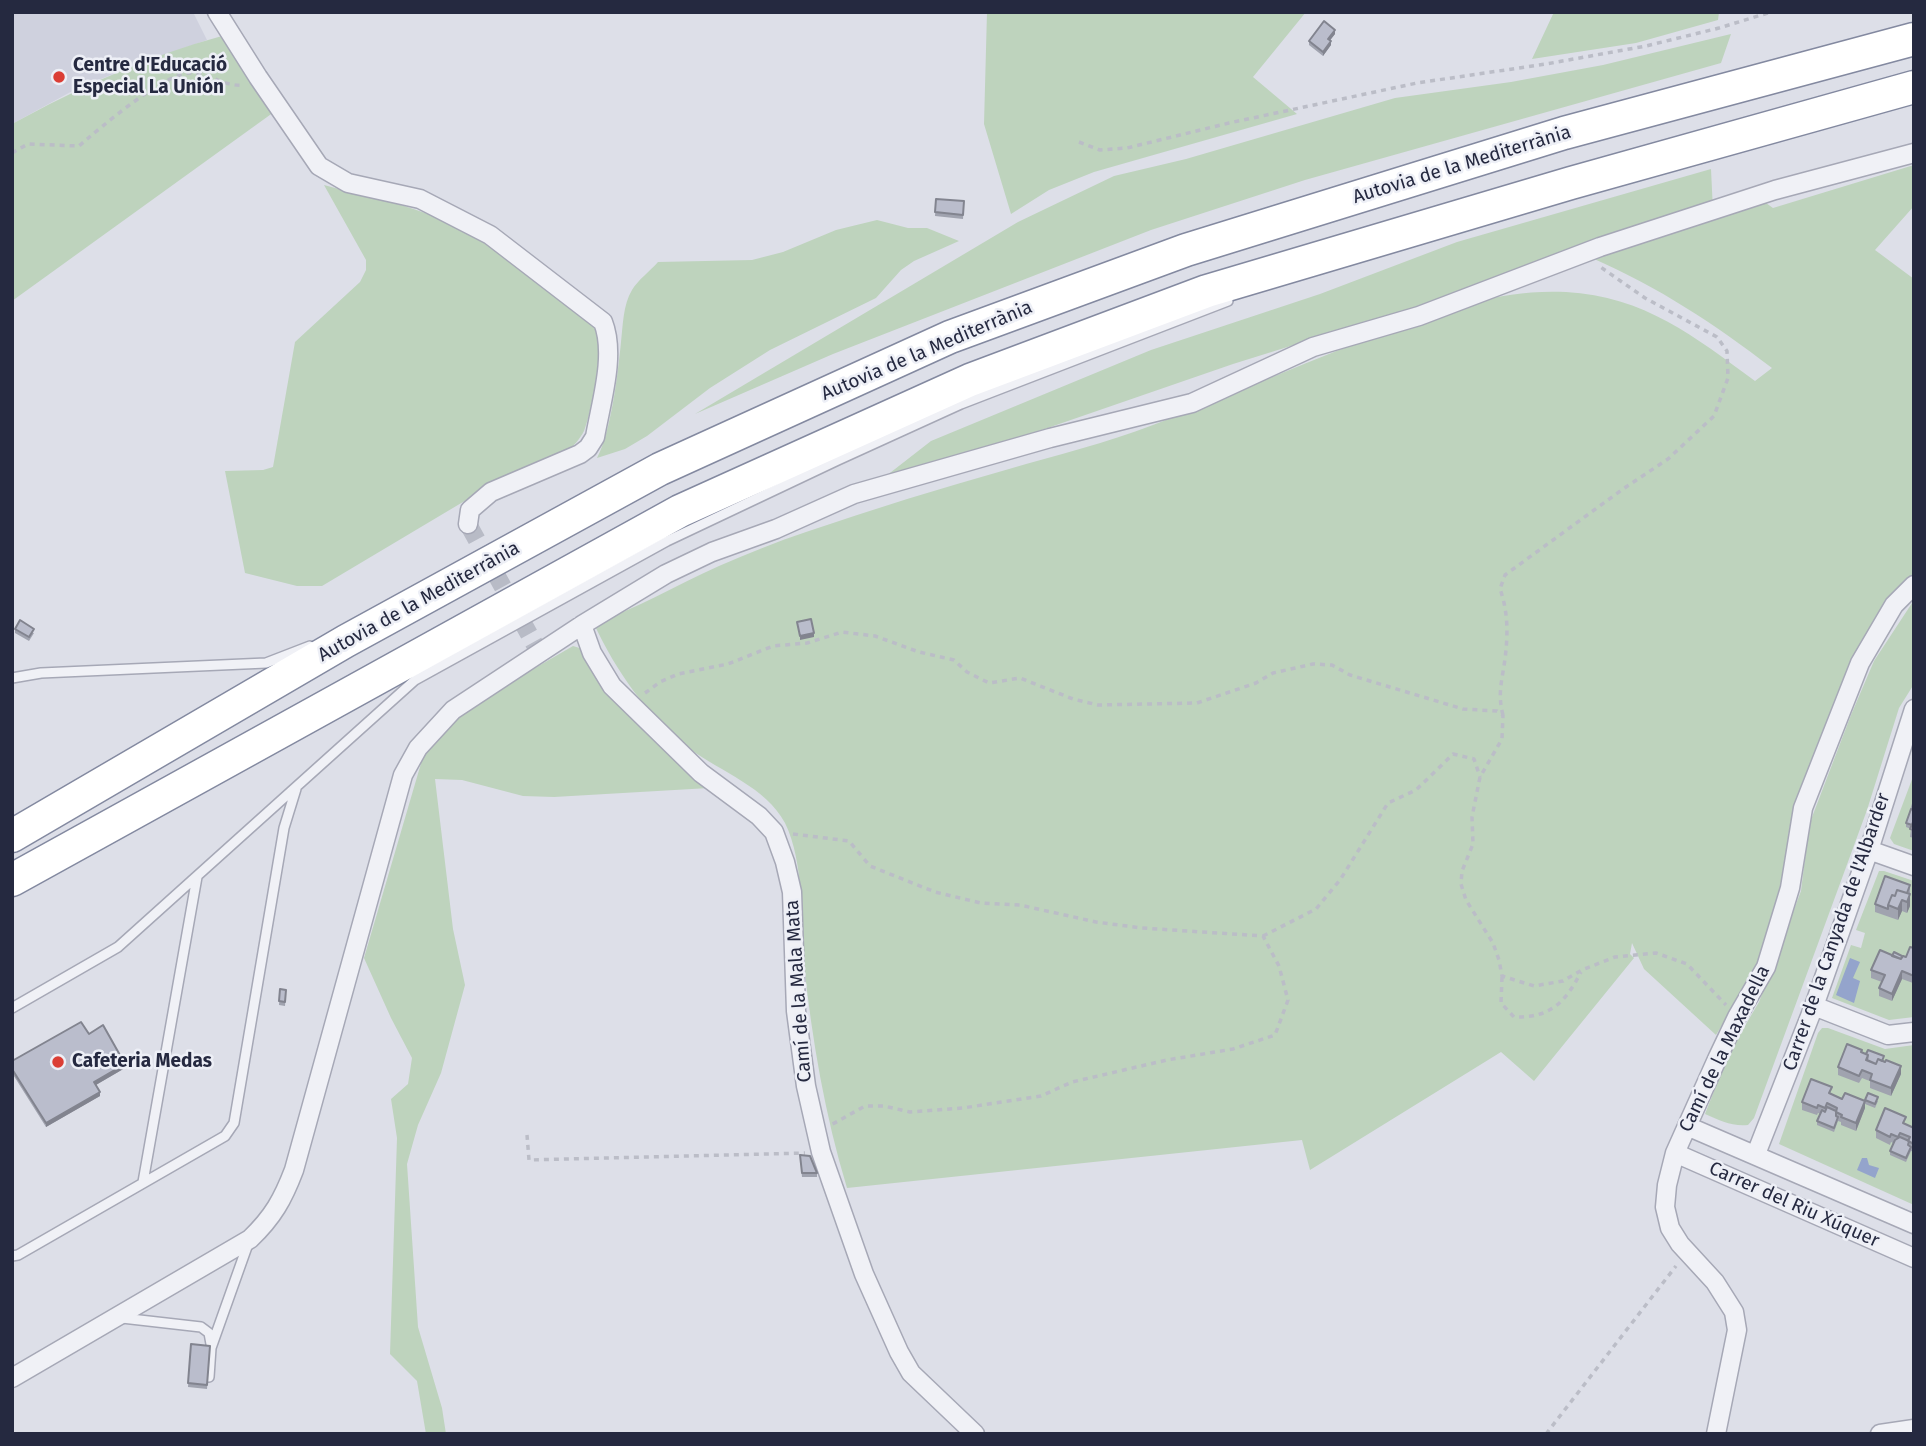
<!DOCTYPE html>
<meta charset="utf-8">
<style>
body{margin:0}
#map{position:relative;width:1926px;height:1446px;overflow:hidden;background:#dddfe8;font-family:"Fira Sans",sans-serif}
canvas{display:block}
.frame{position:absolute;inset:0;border:14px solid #252940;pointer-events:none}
</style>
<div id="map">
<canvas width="1926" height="1446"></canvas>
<div class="frame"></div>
</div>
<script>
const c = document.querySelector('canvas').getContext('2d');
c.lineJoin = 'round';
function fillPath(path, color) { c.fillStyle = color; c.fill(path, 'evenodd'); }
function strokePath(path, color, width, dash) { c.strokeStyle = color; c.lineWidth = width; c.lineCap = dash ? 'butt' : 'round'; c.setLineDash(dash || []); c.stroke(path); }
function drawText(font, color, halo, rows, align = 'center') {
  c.font = font + ' "Fira Sans",sans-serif'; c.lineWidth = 5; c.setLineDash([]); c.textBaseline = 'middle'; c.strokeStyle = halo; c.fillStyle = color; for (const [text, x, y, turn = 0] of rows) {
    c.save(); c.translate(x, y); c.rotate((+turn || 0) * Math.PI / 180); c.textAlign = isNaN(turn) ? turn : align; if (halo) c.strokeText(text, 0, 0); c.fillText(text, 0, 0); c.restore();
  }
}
const built = new Path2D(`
 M12,12H193L207,40L133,66L76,89L12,124Z`);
const green = new Path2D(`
 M987,12H1306L1253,77L1297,114L1094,172L1049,190L1011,214L984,124Z
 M1554,12H1719L1718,20L1636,43L1532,59Z
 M1731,34L1721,63L1305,180L1151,230L833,354L695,414L1018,222L1114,176L1186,159L1395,98L1511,82L1603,65Z
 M222,36L274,112L12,301V124C80,87 148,56 222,36Z
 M1914,165V206L1875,250L1914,279V573L1897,591L1793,812C1785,842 1786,873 1780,903C1771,952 1742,993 1716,1035L1644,969L1632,943L1630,954L1634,958L1534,1081L1501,1052L1310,1170L1302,1140L847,1188C825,1115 812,1040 804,964C800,920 805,864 785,823C766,787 721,772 690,749C647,715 617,673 594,624C637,608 677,585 719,566C747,554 776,542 806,532C873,509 941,488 1009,469C1057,455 1106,443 1153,425C1234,394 1314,358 1397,328C1456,307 1502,289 1566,292C1644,296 1695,337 1755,381L1772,368C1713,323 1660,288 1592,258L1654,235L1766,203L1773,208Z
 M1711,169L1713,211L1566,260L1233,364L868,490L931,441L1151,350L1320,294L1457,242Z
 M324,185C363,196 405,203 442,220C494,243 538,281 583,315C590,322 597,329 598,338C602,356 591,414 584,431C580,439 573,446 567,453L473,496L322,586H297L245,573L225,471L263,470L273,467L295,342L360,282L366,270V260Z
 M877,220L908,228H927L959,241L914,261L901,270L876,298L770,350L710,388L647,436L625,449L597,458C611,432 618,373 621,342C623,325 623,305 632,290C638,280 650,271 658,262L752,260L783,252L836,230Z
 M1914,600V684L1899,708L1867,810L1754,1118L1748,1125C1733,1127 1719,1120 1705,1114L1729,1053L1759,1002L1801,891L1809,825L1851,715L1874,661Z
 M573,646L586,650L709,788L554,797L523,796L462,780L435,779L453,929L465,985L441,1073L418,1125L407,1164L418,1327L442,1408L446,1434H426L417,1381L390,1354L397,1138L391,1099L408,1084L412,1058L391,1018L364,958L422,760L441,726L454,715Z
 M1914,774V851L1894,844L1890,838Z
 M1879,871H1884L1914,881V1017L1889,1020L1832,998L1851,945L1861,948L1865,933L1856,930Z
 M1822,1028H1828L1885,1049L1914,1045V1205L1779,1144L1818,1033Z`);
const water = new Path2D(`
 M1850,958L1860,962L1853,978L1860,981L1854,1003L1836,995Z
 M1862,1158H1867L1869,1165L1879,1168L1875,1178L1857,1170Z`);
const minorTunnel = new Path2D(`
 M468,524L540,654`);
const path = new Path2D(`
 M1079,142L1100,150L1127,148L1229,123L1417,83L1546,64L1646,46L1719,28L1771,12
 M12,153L28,144L79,146C100,128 165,72 191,73C210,73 223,87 244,85
 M645,693L660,682L678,674L728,664L773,646L807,643L842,632L875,636L919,652L954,660L967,672L989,683L1020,678L1073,699L1098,705L1197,703L1256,683L1273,673L1313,664L1332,665L1350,675L1463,709L1497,711L1503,715L1502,739L1480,777L1472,817L1473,844L1462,871L1461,884L1466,900L1493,943L1499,960L1502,976L1534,986L1563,981L1582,970L1615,957L1656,953L1687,964L1726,1005
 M1503,715C1498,697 1501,684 1504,666C1508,639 1509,614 1500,589L1505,575L1623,489L1668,459L1714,416L1728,378L1727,351L1717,337L1645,298L1599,266
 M793,834L849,841L870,866L935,892L981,903L1020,905L1096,922L1142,928L1263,936L1279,966L1288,1000L1275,1035L1233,1049L1167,1060L1072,1082L1041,1096L963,1108L910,1112L884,1106H865L831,1125
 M1263,936L1316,909L1340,880L1388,803L1416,790L1453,754L1474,759L1480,777
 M1502,977L1501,1003L1514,1017C1550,1018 1565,1003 1581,972
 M527,1135L529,1160L805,1153
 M1546,1434L1676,1266`);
const service = new Path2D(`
 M12,678L41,673L266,663L310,646
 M12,1008L118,947L415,680L667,541L838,460L961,404L1228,301
 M143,1182L197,877
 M12,1256L18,1255L225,1136L234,1123L284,828L296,789
 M122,1318L201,1327L209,1333L211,1344
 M209,1377L211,1348L248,1244`);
const minor = new Path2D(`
 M217,12L258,77L319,166L348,183L420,199L490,235L603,322C616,355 601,402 595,437L588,448L580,454L491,492L470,510L468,524
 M582,625L592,653L612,686L701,773L759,816L774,832L785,862L792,892L796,1011L806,1086L821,1152L864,1274L899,1352L911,1373L975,1434
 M1869,850L1914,866
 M1814,1006L1888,1035L1914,1032
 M1687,1126L1914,1224
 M1675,1153L1914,1258
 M1756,1154L1814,1006L1869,850L1914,709
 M12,1378L250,1239C273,1217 283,1199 294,1170L403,775L418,748L453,710L582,625L666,574L712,552L776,529L854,494L1050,438L1192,403L1313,347L1419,316L1600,247L1775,190L1914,153
 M1716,1434L1737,1330L1734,1312L1715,1282L1680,1244L1670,1228L1665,1207L1667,1185L1675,1153L1718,1057L1737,1017L1766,967L1790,888L1803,808L1860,663L1894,605L1914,585
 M1880,1434L1914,1429`);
const motorway = new Path2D(`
 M12,836L346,641L660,469L950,337L1186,250L1564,133L1914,39
 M12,880L680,511L970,380L1207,291L1571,183L1914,87`);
const wall = new Path2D(`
 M1335,34L1330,40L1331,45L1323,56L1309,45V41Z
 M936,199L964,201L963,219L935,216Z
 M15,629L34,633L29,641L15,633Z
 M1914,797V838L1910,837L1911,829L1906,827V823Z
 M1910,885V906L1907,913L1902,911L1898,920L1875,912V904Z
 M1914,948V991L1912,990L1913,983L1902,979L1892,1001L1879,996V988L1882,982L1871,978V970L1892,956L1906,957Z
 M280,989L286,990L285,1006L279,1005Z
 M89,1034L125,1068L96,1085L100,1096L46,1127L12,1073V1061Z
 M1862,1053L1884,1060V1062L1901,1074L1891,1096L1870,1088V1081L1867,1080L1862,1078L1859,1083L1838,1075V1067Z
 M1832,1094L1842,1099L1878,1101L1875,1108L1865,1104V1108L1856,1131L1841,1125V1122L1838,1121L1834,1132L1817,1125V1121L1821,1114L1818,1113L1817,1115L1802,1110V1102Z
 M1906,1125L1914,1128V1155V1152L1911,1151L1906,1162L1890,1155V1151L1893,1143L1891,1142L1890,1145L1876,1138V1130Z
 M800,1155L817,1173V1177H802Z
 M191,1344L210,1346L207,1389L188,1387Z`);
const shadedWall = new Path2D(`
 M1335,30V34L1328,43V39Z
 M1331,41V45L1323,56V52Z
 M814,633V637L800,640V636Z
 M1910,894V906L1907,913V902Z
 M1902,900V911L1898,920V909Z
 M1902,971V979L1892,1001V994Z
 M125,1064V1068L94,1086V1082Z
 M1901,1066V1074L1891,1096V1088Z
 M100,1092V1096L46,1127V1123Z
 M1865,1101V1108L1856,1131V1123Z`);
const building = new Path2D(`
 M1324,21L1335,30L1328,39L1331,41L1323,52L1309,41Z
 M936,199L964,201L963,215L935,212Z
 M811,619L814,633L800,636L797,622Z
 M20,620L34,629L29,637L15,629Z
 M1911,809L1914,810V820L1912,825L1906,823Z
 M1914,820V830L1910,829Z
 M1885,876L1910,885L1907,893L1897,890L1895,896L1892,895L1888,905V909L1875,904Z
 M1897,890L1910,894L1907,902L1902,900L1898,909L1888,905L1892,895L1895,896Z
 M1910,947L1914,948V976L1902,971L1892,994L1879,988L1885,975L1871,970L1880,950L1901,959L1903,956L1906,957Z
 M1894,952L1902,956L1901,959L1892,956Z
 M280,989L286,990L285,1002L279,1001Z
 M81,1022L89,1034L103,1025L125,1064L94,1082L100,1092L46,1123L12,1069V1061Z
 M1847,1044L1862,1050L1861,1052L1868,1055L1866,1060L1876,1064L1878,1059L1885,1062L1886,1060L1901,1066L1891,1088L1870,1080L1872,1074L1862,1070L1859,1076L1838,1067Z
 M1868,1050L1884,1056L1882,1061L1878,1059L1876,1064L1867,1060L1868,1055L1866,1054Z
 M1811,1079L1832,1087L1829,1093L1842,1099L1845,1093L1865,1101L1856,1123L1841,1117L1842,1115L1836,1112L1837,1108L1827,1103L1825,1108L1818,1105L1817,1108L1802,1102Z
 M1868,1093L1878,1097L1875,1104L1865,1100Z
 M1827,1107L1836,1111V1116L1838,1117L1834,1128L1817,1121L1822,1110L1825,1112Z
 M1885,1108L1906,1117L1903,1123L1914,1128V1144L1908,1141L1910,1137L1900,1133L1898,1137L1891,1134L1890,1137L1876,1130Z
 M1900,1137L1909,1141L1908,1145L1911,1147L1906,1158L1890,1151L1895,1140Z
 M800,1155L810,1156L817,1173H802Z
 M191,1344L210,1346L207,1385L188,1383Z`);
const markers = [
 [59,77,7,"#db3e35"],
 [58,1062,7,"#db3e35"]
];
const poiNames = [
 ["Centre d'Educació",73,66],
 ["Especial La Unión",73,88],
 ["Cafeteria Medas",72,1062]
];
const streetNames = [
 ["Autovia de la Mediterrània",1462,165,-17],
 ["Autovia de la Mediterrània",927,351,-23],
 ["Autovia de la Mediterrània",419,602,-29],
 ["Carrer de la Canyada de l'Albarder",1837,932,-71],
 ["Camí de la Mala Mata",799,991,-94],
 ["Camí de la Maxadella",1725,1049,-64],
 ["Carrer del Riu Xúquer",1794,1205,24]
];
fillPath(built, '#cfd1de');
fillPath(green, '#bed3bd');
fillPath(water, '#94a4cc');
strokePath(minorTunnel, '#b8bbc6', 18, [18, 9]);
strokePath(service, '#a6a8b6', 12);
strokePath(minor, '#a6a8b6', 21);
strokePath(motorway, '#8389a0', 35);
strokePath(path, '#bbbdc7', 3.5, [5, 5]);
strokePath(service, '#f0f1f6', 9);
strokePath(minor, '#f0f1f6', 18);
strokePath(motorway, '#fff', 32);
fillPath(wall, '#a0a3af');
fillPath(shadedWall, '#82848f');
fillPath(building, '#babdcc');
strokePath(building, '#82848f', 2);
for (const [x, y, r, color] of markers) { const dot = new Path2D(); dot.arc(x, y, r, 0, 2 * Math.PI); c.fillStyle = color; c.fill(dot); strokePath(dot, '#edeff6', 2.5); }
drawText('bold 19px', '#252940', '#edeff6', poiNames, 'left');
drawText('19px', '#252940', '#edeff6', streetNames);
</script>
